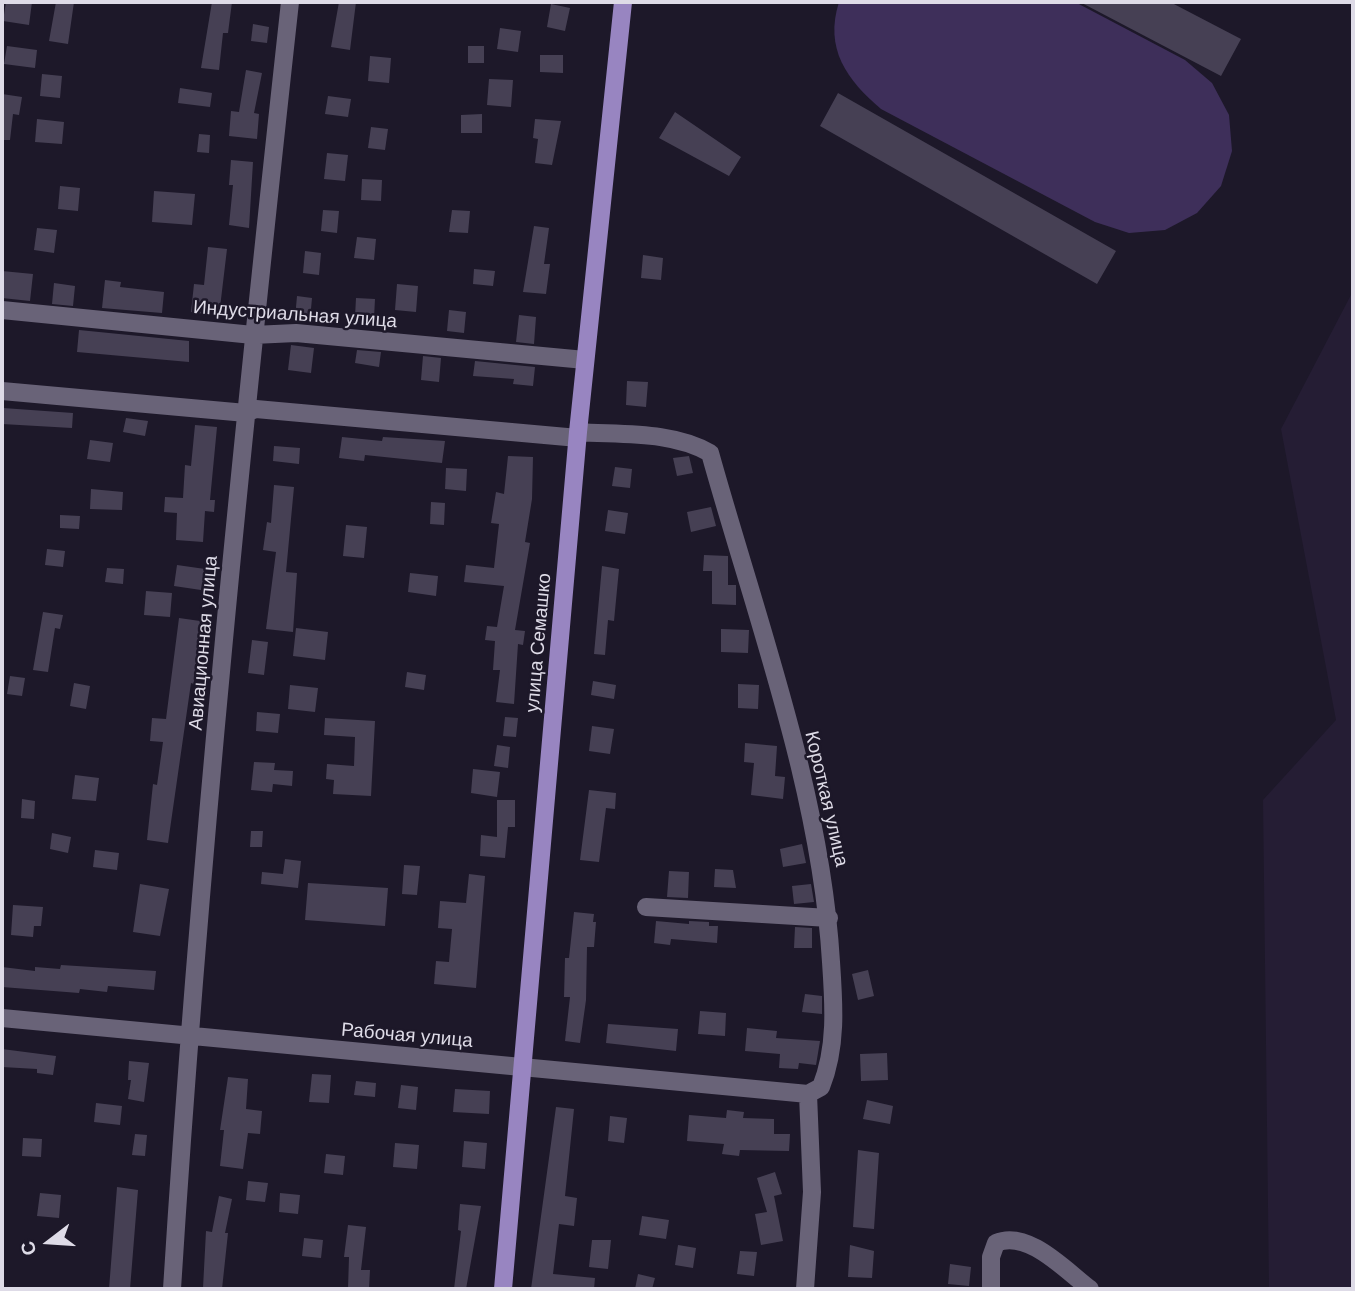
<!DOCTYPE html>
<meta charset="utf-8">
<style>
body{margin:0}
#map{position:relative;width:1355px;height:1291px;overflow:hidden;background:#1d1829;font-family:Helvetica,sans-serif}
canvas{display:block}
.frame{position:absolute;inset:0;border:4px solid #dedbe7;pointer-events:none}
.north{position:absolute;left:14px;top:1207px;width:70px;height:70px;-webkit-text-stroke:5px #1d1829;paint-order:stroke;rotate:253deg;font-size:19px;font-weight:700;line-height:28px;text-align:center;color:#dedbe7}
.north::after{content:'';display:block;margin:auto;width:24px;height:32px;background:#dedbe7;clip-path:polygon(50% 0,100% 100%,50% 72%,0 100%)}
</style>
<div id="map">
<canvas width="1355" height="1291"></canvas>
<div class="frame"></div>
<div class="north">С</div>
</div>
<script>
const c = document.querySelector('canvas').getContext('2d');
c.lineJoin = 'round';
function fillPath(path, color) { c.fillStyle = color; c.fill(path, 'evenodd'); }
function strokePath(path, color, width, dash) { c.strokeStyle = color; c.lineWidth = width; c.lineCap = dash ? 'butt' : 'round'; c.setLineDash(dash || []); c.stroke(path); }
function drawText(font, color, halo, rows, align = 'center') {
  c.font = font + ' Helvetica,sans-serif'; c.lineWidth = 5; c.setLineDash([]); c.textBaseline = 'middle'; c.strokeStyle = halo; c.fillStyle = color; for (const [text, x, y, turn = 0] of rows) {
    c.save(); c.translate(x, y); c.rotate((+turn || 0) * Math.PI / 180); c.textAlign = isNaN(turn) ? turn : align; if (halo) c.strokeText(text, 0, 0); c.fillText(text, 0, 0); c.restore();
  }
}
const built = new Path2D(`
 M1353,291V1289H1269L1263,800L1336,720L1281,429Z`);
const green = new Path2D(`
 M839,2H1075L1185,60L1212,83L1229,115L1232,151L1221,186L1197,213L1165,230L1129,233L1095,222L881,109C847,80 824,49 839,2Z`);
const building = new Path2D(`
 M6,2H32L29,25L3,21Z
 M56,2H74L68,44L49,41Z
 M212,2H232L228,33H223L219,70L201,68Z
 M339,2H356L350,50L331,47Z
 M1080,2H1170L1241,39L1221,76Z
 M551,4L570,8L565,31L547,27Z
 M253,24L269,27L267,43L251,41Z
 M500,28L521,31L518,52L497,49Z
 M7,46L37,50L35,68L4,64Z
 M468,46H484V63H468Z
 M540,55H563V73L540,72Z
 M370,56L391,58L389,83L368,81Z
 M246,70L262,73L254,113L259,114L257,139L229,136L231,111L239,112Z
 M42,74L62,76L60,98L40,96Z
 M489,79L513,80L511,107L487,105Z
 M180,88L212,93L210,107L178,103Z
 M838,93L1116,251L1097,284L820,126Z
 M2,94L22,97L19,115L13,114L10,140H2Z
 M328,96L351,99L348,117L325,114Z
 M675,112L741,157L729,176L659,138Z
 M482,114V133H461V115Z
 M37,119L64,122L62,144L35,142Z
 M535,119L561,121L552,165L535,163L538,139L533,138Z
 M371,127L388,129L385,150L368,148Z
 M199,134L210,135L209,153L197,152Z
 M327,153L348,155L345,181L324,179Z
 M231,160L253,162L249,228L229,225L233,185H229Z
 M362,179L382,180L381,201L361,200Z
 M60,186L80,188L78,211L58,209Z
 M154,191L195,194L192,225L152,222Z
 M323,210L339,211L337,233L321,231Z
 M452,210L470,211L468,233L449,232Z
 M534,226L549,228L544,264H550L546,294L523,292Z
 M37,228L57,230L54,253L34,250Z
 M357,237L376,239L374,260L354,258Z
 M208,247L227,249L219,316L191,312L194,284L204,285Z
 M305,251L321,253L319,275L303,273Z
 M643,255L663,258L661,280L641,278Z
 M474,269L495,271L493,286L473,284Z
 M2,271L33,274L30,301L2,298Z
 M105,280L121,282L120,287L164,292L162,313L102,308Z
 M54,283L75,286L73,306L52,304Z
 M397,284L418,286L416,312L395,310Z
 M297,296L312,298L310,320L295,318Z
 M356,298L375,299L374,318L355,317Z
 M449,310L466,312L464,333L447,331Z
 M519,315L536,317L534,344L516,342Z
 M79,330L189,341V362L77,352Z
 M291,345L314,348L311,373L288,370Z
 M357,350L381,352L379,367L355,363Z
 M423,356L441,358L439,382L421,380Z
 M475,361L535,367L533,386L513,384L514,379L473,376Z
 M627,381L648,382L646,407L626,405Z
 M3,408L73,413L72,428L2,424Z
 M126,418L148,421L145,436L123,432Z
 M195,425L217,427L210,500H215L214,512L205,511L203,542L176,540L177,513L164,512L165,497L183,498L185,465L191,466Z
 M342,437L382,441L383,437L445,441L442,463L365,455L364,461L339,458Z
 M90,440L113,443L110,462L87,459Z
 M274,446L300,448L299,464L273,461Z
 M508,456L533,457L532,499L525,542L530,543L515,630L525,631L523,645L518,644L514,704L496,702L500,670H493L495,641L485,640L487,626L497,627L504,586L464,582L466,565L494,568L499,524L491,523L496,492L504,494Z
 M689,456L693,473L677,476L673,458Z
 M615,467L632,469L630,488L612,486Z
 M446,468L467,469L466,491L445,489Z
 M274,485L294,487L286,572L297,573L293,632L266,629L276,552L263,550L267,522L271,523Z
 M91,489L123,492L122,510L90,509Z
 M431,502L445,503L444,525L430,524Z
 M711,507L716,526L691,532L687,512Z
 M608,510L628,513L625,534L605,531Z
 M60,515L80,516L79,529L60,528Z
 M346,525L367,527L364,558L343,556Z
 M47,549L65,551L63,567L45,565Z
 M704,555L728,556V585H736V605L712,604V571H703Z
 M177,565L205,569L201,590L174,586Z
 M602,566L619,569L614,621L608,620L605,655L594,654Z
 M107,568L124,569L123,584L105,582Z
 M410,573L438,576L436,596L408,592Z
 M146,591L172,593L170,617L144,615Z
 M43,612L63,615L60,629L55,628L48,672L33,670Z
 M179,618L200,621L194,684L191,683L168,843L147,840L153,784L157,785L163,742L150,741L152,718L166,719Z
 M296,628L328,632L325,660L293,656Z
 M721,629L749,630L748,653L721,652Z
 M252,640L268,642L264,675L248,673Z
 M407,672L426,675L424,690L405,687Z
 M10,676L25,678L22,696L7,694Z
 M593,681L616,685L614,699L591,695Z
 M74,683L90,686L86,709L70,706Z
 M738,684L759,685L758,709L738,708Z
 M290,685L318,688L315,712L288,709Z
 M257,712L280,714L278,733L256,731Z
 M505,717L518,718L516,737L503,736Z
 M325,718L375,721L371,796L333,794L334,780L326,779L327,764L354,766L355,737L324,735Z
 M592,726L614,729L610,754L589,751Z
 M745,743L777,746L775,776L785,777L783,799L751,795L754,763L744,762Z
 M497,745L510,747L508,768L494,766Z
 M254,762L275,763L274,770L293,771L292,786L273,784L272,792L251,790Z
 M473,769L500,772L497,797L471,793Z
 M75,775L99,778L96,801L72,799Z
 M589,790L616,793L615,809L606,808L599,862L580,860Z
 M22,799L35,801L34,819L21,818Z
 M497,800H515V827H508L505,858L480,856L481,835L497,837Z
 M251,831H263L262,847H250Z
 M52,833L71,837L68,853L50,849Z
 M802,844L806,863L783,867L780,849Z
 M95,850L119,853L117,870L93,867Z
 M285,859L301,861L298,888L261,884L262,872L283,874Z
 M404,865L420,866L417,895L402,894Z
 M715,869L733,870L736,888L714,887Z
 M669,871L689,872L688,898L667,897Z
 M469,874L485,876L476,988L434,984L436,961L449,962L452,929L438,928L440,901L466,903Z
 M308,883L388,888L385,926L305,920Z
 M140,884L169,889L160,936L133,932Z
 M811,884L814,902L794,904L792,886Z
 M13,905L43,907L41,926H34L33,937L11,935Z
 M574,912L594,914L593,922H596L594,947H587L586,1000L580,1043L565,1041L570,997H564L565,958H569Z
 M656,921L689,924V921L709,922V926H718L717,943L671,939L670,945L654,943Z
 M795,927L812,928V948H794Z
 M61,965L156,971L154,990L108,986L107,992L80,989L79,993L2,987V967L35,971V967L60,969Z
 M868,970L874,996L858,1000L852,974Z
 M805,994L822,996V1014L802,1012Z
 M700,1011L726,1013L725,1036L698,1034Z
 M608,1024L678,1029L676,1051L606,1043Z
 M747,1028L777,1031L776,1038L820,1041L816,1065L799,1063L798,1069L779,1068L780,1054L745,1051Z
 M2,1049L56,1056L53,1075L37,1073V1069L2,1067Z
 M887,1053L888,1080L861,1081L860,1054Z
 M129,1061L149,1063L144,1102L128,1099L131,1080H128Z
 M312,1074L331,1075L329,1103L309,1102Z
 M228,1077L248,1079L246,1109L262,1111L260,1134L248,1133L243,1169L220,1166L224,1130H220Z
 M356,1081L376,1083L375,1097L354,1095Z
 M401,1085L418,1087L416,1110L398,1108Z
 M455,1089L490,1091L489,1114L453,1112Z
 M867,1100L893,1106L890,1124L863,1119Z
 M96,1103L122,1106L120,1125L94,1122Z
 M556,1107L574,1109L565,1196L577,1198L574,1226L559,1224L553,1274L595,1278L594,1289H531Z
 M727,1110L744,1112L743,1118L774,1119V1134H790L789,1151L740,1150L739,1156L722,1154L724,1144L687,1141L689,1115L726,1118Z
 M610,1116L627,1118L624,1143L608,1141Z
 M135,1134L147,1135L145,1156L132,1155Z
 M23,1138L42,1139L41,1157L22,1156Z
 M464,1141L487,1143L485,1169L462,1167Z
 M395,1143L419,1145L417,1169L393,1167Z
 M858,1150L879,1153L874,1229L853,1227Z
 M326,1154L345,1156L343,1175L324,1173Z
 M775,1172L782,1194L774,1196L783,1241L761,1245L755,1214L767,1212L757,1178Z
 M248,1181L268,1183L265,1202L246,1200Z
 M117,1187L138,1190L130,1289H109Z
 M40,1193L61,1195L59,1218L37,1216Z
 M280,1193L300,1195L298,1214L279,1212Z
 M219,1196L232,1199L225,1233H228L222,1289L203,1288L206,1231L212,1232Z
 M460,1204L481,1206L466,1289H454L461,1231L458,1230Z
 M642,1216L669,1220L666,1239L639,1235Z
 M348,1225L366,1227L361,1270H370L369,1289H348L349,1257H344Z
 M304,1238L323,1240L321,1258L302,1256Z
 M592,1240H611L608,1269L589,1267Z
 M678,1245L696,1248L693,1268L675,1265Z
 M850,1245L874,1251L872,1278L848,1277Z
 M740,1251L757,1252L754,1276L737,1274Z
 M950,1264L971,1267L969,1286L948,1284Z
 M638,1274L655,1278L652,1289H635Z`);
const minor = new Path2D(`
 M2,310L253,335L296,333L585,360
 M2,391L246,413L256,409L578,438
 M578,432C622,435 672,431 710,453C756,618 821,791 831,962C834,1005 837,1047 821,1087L808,1094
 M646,907L829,918
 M2,1018L808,1094
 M172,1289C199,859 243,430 290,2
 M805,1289L812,1192L808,1094
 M991,1289V1257L996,1243C1028,1229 1066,1271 1090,1289`);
const major = new Path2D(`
 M503,1289L578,432L623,2`);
const streetNames = [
 ["Индустриальная улица",295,315,4],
 ["Авиационная улица",204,643,-85],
 ["улица Семашко",539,643,-85],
 ["Короткая улица",826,799,77],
 ["Рабочая улица",407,1036,5]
];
fillPath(built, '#251d34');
fillPath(green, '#3e2f5a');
fillPath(building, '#464054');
strokePath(minor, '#696378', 18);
strokePath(major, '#9885c1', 18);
drawText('19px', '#dedbe7', '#1d1829', streetNames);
</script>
